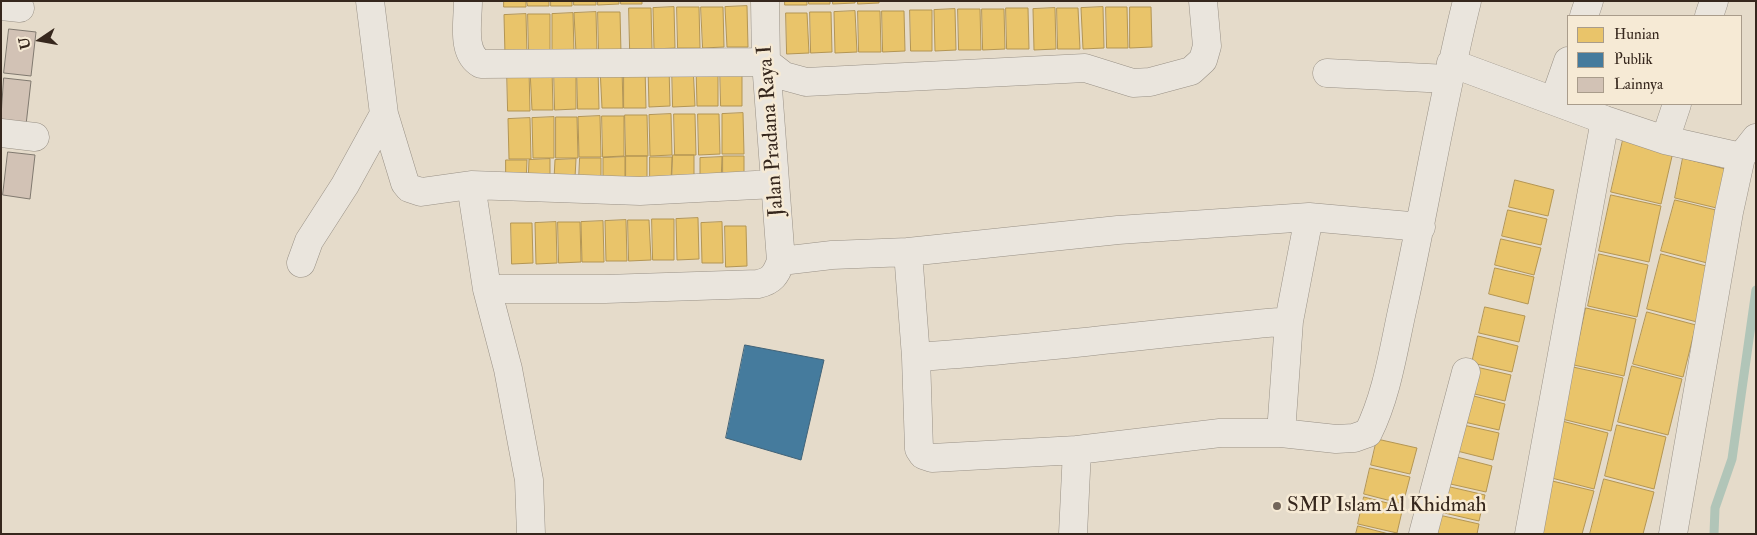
<!DOCTYPE html>
<style>
body{margin:0}
#map{position:relative;width:1757px;height:535px;overflow:hidden;background:#e5dbca;font-family:"IM FELL Double Pica",serif}
canvas{display:block}
.frame{position:absolute;inset:0;border:2px solid #36271d;pointer-events:none}
.legend{position:absolute;left:1567px;top:15px;width:175px;height:90px;box-sizing:border-box;background:#f6ead5;border:1px solid #a99c8b;margin:0;padding:6px 9px;list-style:none;font-size:15px;color:#36271d}
.legend li{display:flex;align-items:center;gap:10px;height:25px}
.legend b{width:25px;border:1px solid #a99c8b}
.north{position:absolute;left:15px;top:15px;width:50px;height:50px;-webkit-text-stroke:4px #f6ead5;paint-order:stroke;rotate:258deg;font-size:14px;font-weight:700;line-height:20px;text-align:center;color:#36271d}
.north::after{content:'';display:block;margin:auto;width:18px;height:22px;background:#36271d;clip-path:polygon(50% 0,100% 100%,50% 72%,0 100%)}
</style>
<div id="map">
<canvas width="1757" height="535"></canvas>
<div class="frame"></div>
<ul class="legend">
<li><b style="height:14px;background:#e9c46a"></b>Hunian</li>
<li><b style="height:14px;background:#457b9d"></b>Publik</li>
<li><b style="height:14px;background:#d2c2b5"></b>Lainnya</li>
</ul>
<div class="north">U</div>
</div>
<script>
const c = document.querySelector('canvas').getContext('2d');
c.lineJoin = 'round';
function fillPath(path, color) { c.fillStyle = color; c.fill(path, 'evenodd'); }
function strokePath(path, color, width, dash) { c.strokeStyle = color; c.lineWidth = width; c.lineCap = dash ? 'butt' : 'round'; c.setLineDash(dash || []); c.stroke(path); }
function drawText(font, color, halo, rows, align = 'center') {
  c.font = font + ' "IM FELL Double Pica",serif'; c.lineWidth = 5; c.setLineDash([]); c.textBaseline = 'middle'; c.strokeStyle = halo; c.fillStyle = color; for (const [text, x, y, turn = 0] of rows) {
    c.save(); c.translate(x, y); c.rotate((+turn || 0) * Math.PI / 180); c.textAlign = isNaN(turn) ? turn : align; if (halo) c.strokeText(text, 0, 0); c.fillText(text, 0, 0); c.restore();
  }
}
const homes = new Path2D(`
 M504,1H526V7H504Z
 M527,1H549V6H528Z
 M551,1H572V6H551Z
 M574,1H596V5H574Z
 M598,1H619V4L598,5Z
 M621,1H642V4H621Z
 M785,1H807V5H785Z
 M809,1H830V4H809Z
 M833,1H855V3L833,4Z
 M858,1H879V3L858,4Z
 M747,6L748,47H727L725,7Z
 M674,7L675,48L654,49L653,8Z
 M677,7H699L700,48H678Z
 M701,7H723L724,47L703,48Z
 M1103,7L1104,48L1083,49L1081,8Z
 M1106,7H1127L1128,48H1107Z
 M1130,7H1151L1152,47L1130,48Z
 M629,8H651L652,49H630Z
 M1006,8H1028L1029,49H1007Z
 M1055,8L1056,49L1034,50L1033,9Z
 M1057,8H1078L1080,49H1058Z
 M955,9L956,50L935,51L934,10Z
 M958,9H980L981,50H959Z
 M982,9H1004L1005,49L983,50Z
 M910,10H932V51H911Z
 M855,11L857,52L835,53L834,12Z
 M858,11H880L881,52H859Z
 M882,11H904L905,51L883,52Z
 M596,12L597,53H576L574,13Z
 M598,12H620L621,53H599Z
 M810,12H831L832,52L811,53Z
 M573,13L574,54H552V14Z
 M786,13H807L809,53L787,54Z
 M526,14L527,55H505L504,15Z
 M528,14H550V54L529,55Z
 M718,65V106H697L696,66Z
 M720,65H742V106H721Z
 M669,66L670,106L649,107L648,67Z
 M672,66H693L695,106L673,107Z
 M622,67L623,108H602L600,68Z
 M624,67H645L646,108H624Z
 M577,68H598L599,109H578Z
 M552,69L553,110H532L530,70Z
 M554,69H576V109L555,110Z
 M507,70H529L530,111H508Z
 M743,113L744,154H722V114Z
 M671,114L672,155L650,156L649,115Z
 M674,114H695L696,155H675Z
 M698,114H719L720,154L699,155Z
 M625,115H647L648,156H626Z
 M600,116L601,157H579L578,117Z
 M602,116H624V156L603,157Z
 M554,117V158H533L532,118Z
 M556,117H577L578,158H556Z
 M530,118L531,159H509L508,119Z
 M1623,140L1673,152L1661,204L1611,192Z
 M673,155H694V181L672,182Z
 M626,156H647V182H626Z
 M723,156H744V178H723Z
 M625,157V183L603,184V158Z
 M650,157H672L671,183L650,184Z
 M722,157L721,183L700,184V158Z
 M580,158H601V180H579Z
 M1683,158L1733,171L1725,210L1675,198Z
 M550,159V184H528L529,160Z
 M576,159L575,178L554,179L555,160Z
 M506,160H527L526,183L506,175Z
 M1515,180L1554,190L1548,216L1509,207Z
 M1611,195L1661,206L1649,262L1599,251Z
 M1675,200L1724,212L1711,264L1661,251Z
 M1508,210L1547,219L1541,245L1502,236Z
 M698,218L699,259L677,260L676,219Z
 M652,219H674V260H653Z
 M626,220L627,261H606L605,221Z
 M628,220H649L651,260L629,261Z
 M603,221L604,262H582L581,222Z
 M556,222L557,263L536,264L535,223Z
 M558,222H580L581,262L559,263Z
 M722,222L723,263H702L701,223Z
 M511,223H532L533,263L512,264Z
 M725,226H746L747,266L726,267Z
 M1501,239L1541,248L1534,275L1495,265Z
 M1599,254L1648,265L1637,317L1588,306Z
 M1661,254L1710,267L1697,322L1647,309Z
 M1495,268L1534,277L1528,304L1489,294Z
 M1485,307L1525,316L1519,342L1479,333Z
 M1586,308L1636,319L1624,376L1574,365Z
 M1647,312L1696,325L1683,377L1633,364Z
 M1478,336L1518,346L1512,372L1472,363Z
 M1472,366L1511,375L1505,401L1466,392Z
 M1632,366L1682,379L1668,435L1618,422Z
 M1573,367L1623,378L1611,431L1562,419Z
 M1466,394L1505,404L1499,430L1460,421Z
 M1558,420L1608,433L1594,489L1544,476Z
 M1459,424L1499,433L1493,460L1453,450Z
 M1617,425L1666,437L1654,489L1605,476Z
 M1377,439L1417,448L1410,474L1371,465Z
 M1453,456L1492,466L1486,492L1446,483Z
 M1370,468L1410,477L1403,504L1364,494Z
 M1544,479L1594,491L1582,534H1544L1531,531Z
 M1604,479L1654,492L1643,534H1590Z
 M1446,486L1485,495L1479,521L1440,512Z
 M1364,497L1403,507L1397,533L1358,524Z
 M1439,515L1479,524L1477,534H1435Z
 M1358,526L1389,534H1356Z`);
const public = new Path2D(`
 M745,345L824,360L801,460L726,438Z`);
const stream = new Path2D(`
 M1714,534L1715,508L1732,459L1756,290`);
const building = new Path2D(`
 M9,29L36,32L31,76L4,73Z
 M4,78L31,81L26,125L1,122Z
 M8,152L35,155L30,199L3,195Z`);
const minor = new Path2D(`
 M370,1L384,114L405,183L409,188L421,192L471,185L640,191L775,184
 M468,1C468,22 461,53 481,64L766,62L784,76L806,82L1085,68L1133,83L1150,82L1191,71L1203,60L1207,46L1203,1
 M1,6L20,8
 M1584,16L1589,1
 M1709,16L1714,1
 M1451,63L1605,120L1665,140L1741,157
 M1327,73L1448,79
 M1554,101L1568,61
 M1,133L35,137
 M1665,140L1677,104
 M471,185L487,289L508,369L529,480L531,534
 M908,252L1118,230L1309,217
 M781,261L832,255L908,252L916,357C1041,349 1165,332 1289,321
 M301,263L309,241L345,185L384,114
 M487,289H605L758,284C772,281 776,275 781,261L766,62L765,1
 M916,357L919,449L923,455L932,458L1077,450
 M1281,433L1289,321L1309,217L1421,227
 M1073,534L1077,450L1220,433H1281L1336,439L1354,438L1368,433C1388,393 1394,345 1404,302C1426,202 1442,101 1467,1
 M1423,534L1466,372
 M1529,534L1605,120
 M1673,534L1729,212L1741,157L1756,138`);
const markers = [
 [1277,506,5,"#73665a"]
];
const streetNames = [
 ["Jalan Pradana Raya I",772,131,-94]
];
const poiNames = [
 ["SMP Islam Al Khidmah",1287,506]
];
fillPath(homes, '#e9c46a');
strokePath(homes, '#b39553', 1);
fillPath(public, '#457b9d');
strokePath(public, '#406277', 1);
strokePath(stream, '#b1c5b8', 9);
fillPath(building, '#d2c2b5');
strokePath(building, '#80796f', 1);
strokePath(minor, '#999186', 29);
strokePath(minor, '#eae5dd', 28);
for (const [x, y, r, color] of markers) { const dot = new Path2D(); dot.arc(x, y, r, 0, 2 * Math.PI); c.fillStyle = color; c.fill(dot); strokePath(dot, '#f6ead5', 2); }
drawText('21px', '#36271d', '#f6ead5', streetNames);
drawText('21px', '#36271d', '#f6ead5', poiNames, 'left');
</script>
